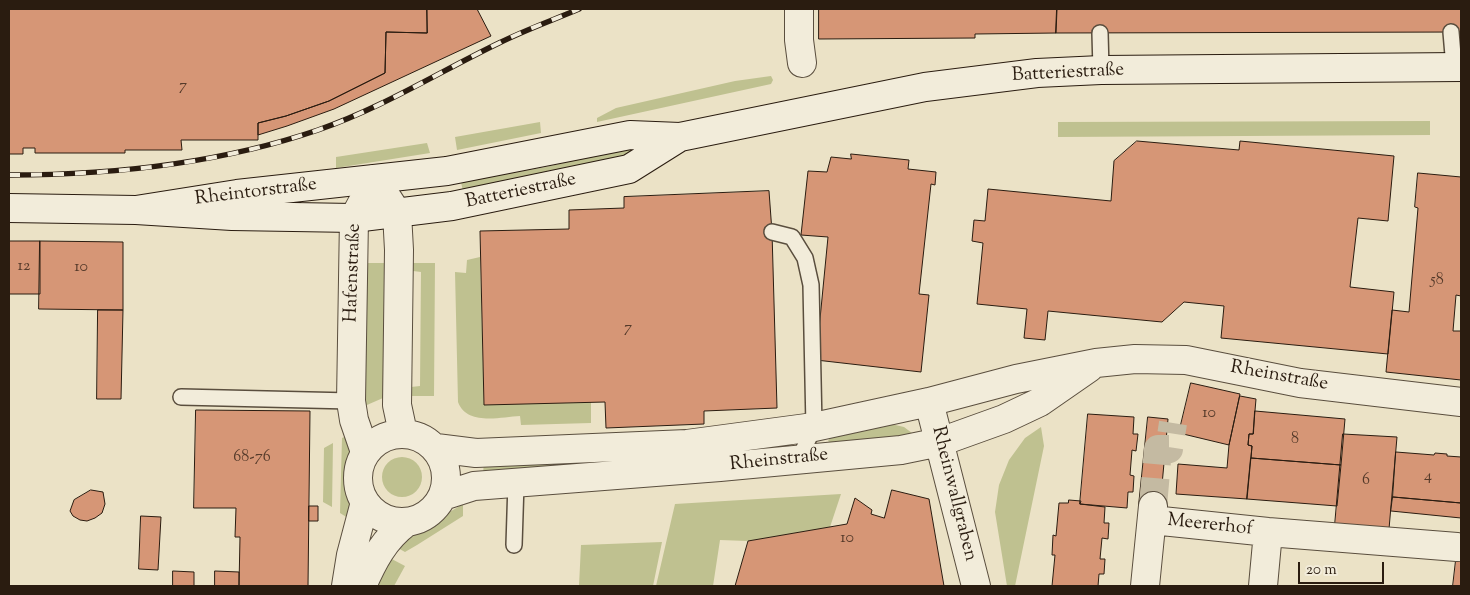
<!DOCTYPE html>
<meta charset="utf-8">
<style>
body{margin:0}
#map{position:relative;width:1470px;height:595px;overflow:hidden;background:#ebe2c6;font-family:"Sorts Mill Goudy",serif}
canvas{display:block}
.frame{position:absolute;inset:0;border:10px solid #2a1c10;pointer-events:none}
.scale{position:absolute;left:1298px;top:562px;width:86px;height:22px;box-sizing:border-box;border:2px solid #2a1c10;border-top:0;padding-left:6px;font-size:15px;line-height:18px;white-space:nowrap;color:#2a1c10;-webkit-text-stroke:4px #f2ecda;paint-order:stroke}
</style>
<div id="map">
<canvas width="1470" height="595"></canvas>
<div class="frame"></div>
<div class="scale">20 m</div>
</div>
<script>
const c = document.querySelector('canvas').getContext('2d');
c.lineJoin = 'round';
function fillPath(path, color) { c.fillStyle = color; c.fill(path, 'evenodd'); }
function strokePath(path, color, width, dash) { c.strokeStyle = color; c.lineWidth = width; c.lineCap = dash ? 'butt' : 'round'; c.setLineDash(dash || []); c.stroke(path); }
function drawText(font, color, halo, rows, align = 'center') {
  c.font = font + ' "Sorts Mill Goudy",serif'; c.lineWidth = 4; c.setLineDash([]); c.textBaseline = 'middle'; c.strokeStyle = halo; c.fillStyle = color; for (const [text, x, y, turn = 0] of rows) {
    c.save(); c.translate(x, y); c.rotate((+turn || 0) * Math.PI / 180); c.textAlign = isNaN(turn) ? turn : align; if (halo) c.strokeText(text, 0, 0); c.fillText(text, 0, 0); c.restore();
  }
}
const green = new Path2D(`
 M771,76L773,80L771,84L597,122V118L616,108L735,81Z
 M1430,121V135L1058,137V122Z
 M540,122L541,133L457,150L455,137Z
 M427,143L430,153L336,168V157Z
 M636,146L639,158L464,196L461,182L546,167Z
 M480,257L484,404L591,402V423L521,425L520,416C500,417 467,426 458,402L455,272L466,273L467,260Z
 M362,263H384L383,398L360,408Z
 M413,263H435L434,396H411V387L420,386L421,272L413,271Z
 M891,424L904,427L916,436L833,445L828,441L831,436Z
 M1041,427L1044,446L1015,586H1007L995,512L999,485L1009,460L1025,438Z
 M351,434V452L347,472L348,490L352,507L351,520L340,513L342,438Z
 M333,443L332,507L323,502L324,448Z
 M708,457L483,475L484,460Z
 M382 477a20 20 0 1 1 40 0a20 20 0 1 1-40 0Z
 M841,494L830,527L748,541L720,540L713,586H656L675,504Z
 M463,504V516L417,545L405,552L396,547L409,536L429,527L443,516Z
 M662,542L653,586H579L581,545Z
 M388,557L405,566L394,586H374Z`);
const building = new Path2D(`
 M9,9H427V33L386,32L385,73L329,101L286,116L258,123V140H181L182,150H125V153H35V148H23V154H9Z
 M427,9H477L491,36L334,109L287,126L258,135V123L286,116L329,101L385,73L386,32L427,33Z
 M819,9H1057L1056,33L975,34V38L819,39Z
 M1057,9H1461V32L1056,33Z
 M1137,141L1239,150L1240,141L1394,156L1388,221L1358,218L1350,287L1394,292L1388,354L1221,338L1224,306L1184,302L1162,322L1048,311L1045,340L1024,338L1027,309L977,304L983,243L972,241L974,220L985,221L988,189L1111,201L1114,161Z
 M851,154L909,160L908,169L936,172L935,185L931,184L919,294L929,295L921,372L816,360L828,237L801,235L808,171L827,172L831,157L851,159Z
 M1418,173L1461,177V296L1456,295L1453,331H1461V380L1386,372L1392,310L1409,312L1418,208L1415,207Z
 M769,191L772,232L777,408L704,411V424L606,428L605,402L484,405L480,231L569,229V210L624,208V197Z
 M9,241H40V294H9Z
 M40,241L123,242V310L39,309Z
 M98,310H123L121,399H97Z
 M1191,383L1240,394L1229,445L1179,433Z
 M1240,396L1256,399L1253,434H1249L1248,445L1252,446L1247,499L1176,494L1178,464L1227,468L1229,445Z
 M196,410L310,411L308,586H239L240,537H235L236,508H194Z
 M1255,411L1345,419L1341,465L1251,458L1252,446L1248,445L1249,434H1253Z
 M1088,414L1134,417L1133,434H1138L1136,451L1132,450L1130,475L1134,476L1133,492H1128L1127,508L1080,504Z
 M1148,417L1168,419L1160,507L1139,505Z
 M1343,434L1397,437L1389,529L1335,525Z
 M1396,452L1434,455L1435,453L1447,454V456L1461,457V503L1393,497Z
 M1251,458L1341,465L1337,506L1247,499Z
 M91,490L103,492L105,504L102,513L95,518L87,521L80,520L73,516L70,511L74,500Z
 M892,490L929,499L944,586H735L748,541L847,524L855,498L872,510L871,514L884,518Z
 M1393,497L1461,503V518L1391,511Z
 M1069,500L1081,501L1080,504L1105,507L1104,523H1109L1108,539L1102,538L1100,559H1105L1104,574H1099L1098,586H1052L1055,555H1052L1053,535L1056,536L1059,503H1068Z
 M309,506H318V521H309Z
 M141,516L161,517L158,570L139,569Z
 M1456,560H1461V586H1453Z
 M173,571L194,572V586H173Z
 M215,571L239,572V586H215Z`);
const streetTunnel = new Path2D(`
 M1153,506L1158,449H1169L1173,423`);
const lane = new Path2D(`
 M1451,32L1454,67
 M1100,33L1101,70
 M772,232L792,237L805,258L811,285L814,427L799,459
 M181,397L351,401
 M514,545L516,483`);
const street = new Path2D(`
 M799,9V40L802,63
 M929,402L976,586
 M358 478a44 44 0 1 1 88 0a44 44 0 1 1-88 0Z
 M436,448L476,453L687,444L814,427L929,402L1016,379L1096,363L1135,359L1186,360L1300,383L1461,402
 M365,452L354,420L351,401L354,218L375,179L397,213L399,250L397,405L403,433
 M443,496L474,486L720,467L901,450L940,442L1004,419L1040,402L1089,368
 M1152,520L1268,532L1457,547
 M346,586L351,555L365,502
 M362,586C373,561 384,539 407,522
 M1145,586L1153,506
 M1263,586L1268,532`);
const secondary = new Path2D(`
 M9,208L136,210L232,216L354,218L452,206L629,169L680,137
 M136,210L237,194L447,171L630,135L680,137L925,87L1037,73L1101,70L1461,67`);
const rail = new Path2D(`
 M9,175C114,175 218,164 318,130C382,108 439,72 499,43C525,30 553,20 579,9`);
const numberNames = [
 ["7",183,87],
 ["12",24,267],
 ["10",81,268],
 ["58",1437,281],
 ["7",628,329],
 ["10",1209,414],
 ["8",1295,440],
 ["68-76",252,458],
 ["4",1428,477],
 ["6",1366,481],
 ["10",847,539]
];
const streetNames = [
 ["Batteriestraße",1068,74,-3],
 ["Batteriestraße",521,192,-12],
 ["Rheintorstraße",256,193,-7],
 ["Hafenstraße",354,273,-88],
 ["Rheinstraße",1279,377,10],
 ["Rheinstraße",779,461,-6],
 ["Rheinwallgraben",953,494,76],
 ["Meererhof",1210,526,6]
];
fillPath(green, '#bfc190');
fillPath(building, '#d69676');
strokePath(building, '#2a1c10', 1);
strokePath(streetTunnel, '#c4baa2', 28, [28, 14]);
strokePath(lane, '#5a4e3e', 18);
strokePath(street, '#5a4e3e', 30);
strokePath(secondary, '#2a1c10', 30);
strokePath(lane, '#f2ecda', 15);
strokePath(street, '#f2ecda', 28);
strokePath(secondary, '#f2ecda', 28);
strokePath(rail, '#2a1c10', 5.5);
strokePath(rail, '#f2ecda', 4, [11]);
drawText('16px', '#553a2a', null, numberNames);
drawText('19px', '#2a1c10', '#f2ecda', streetNames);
</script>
